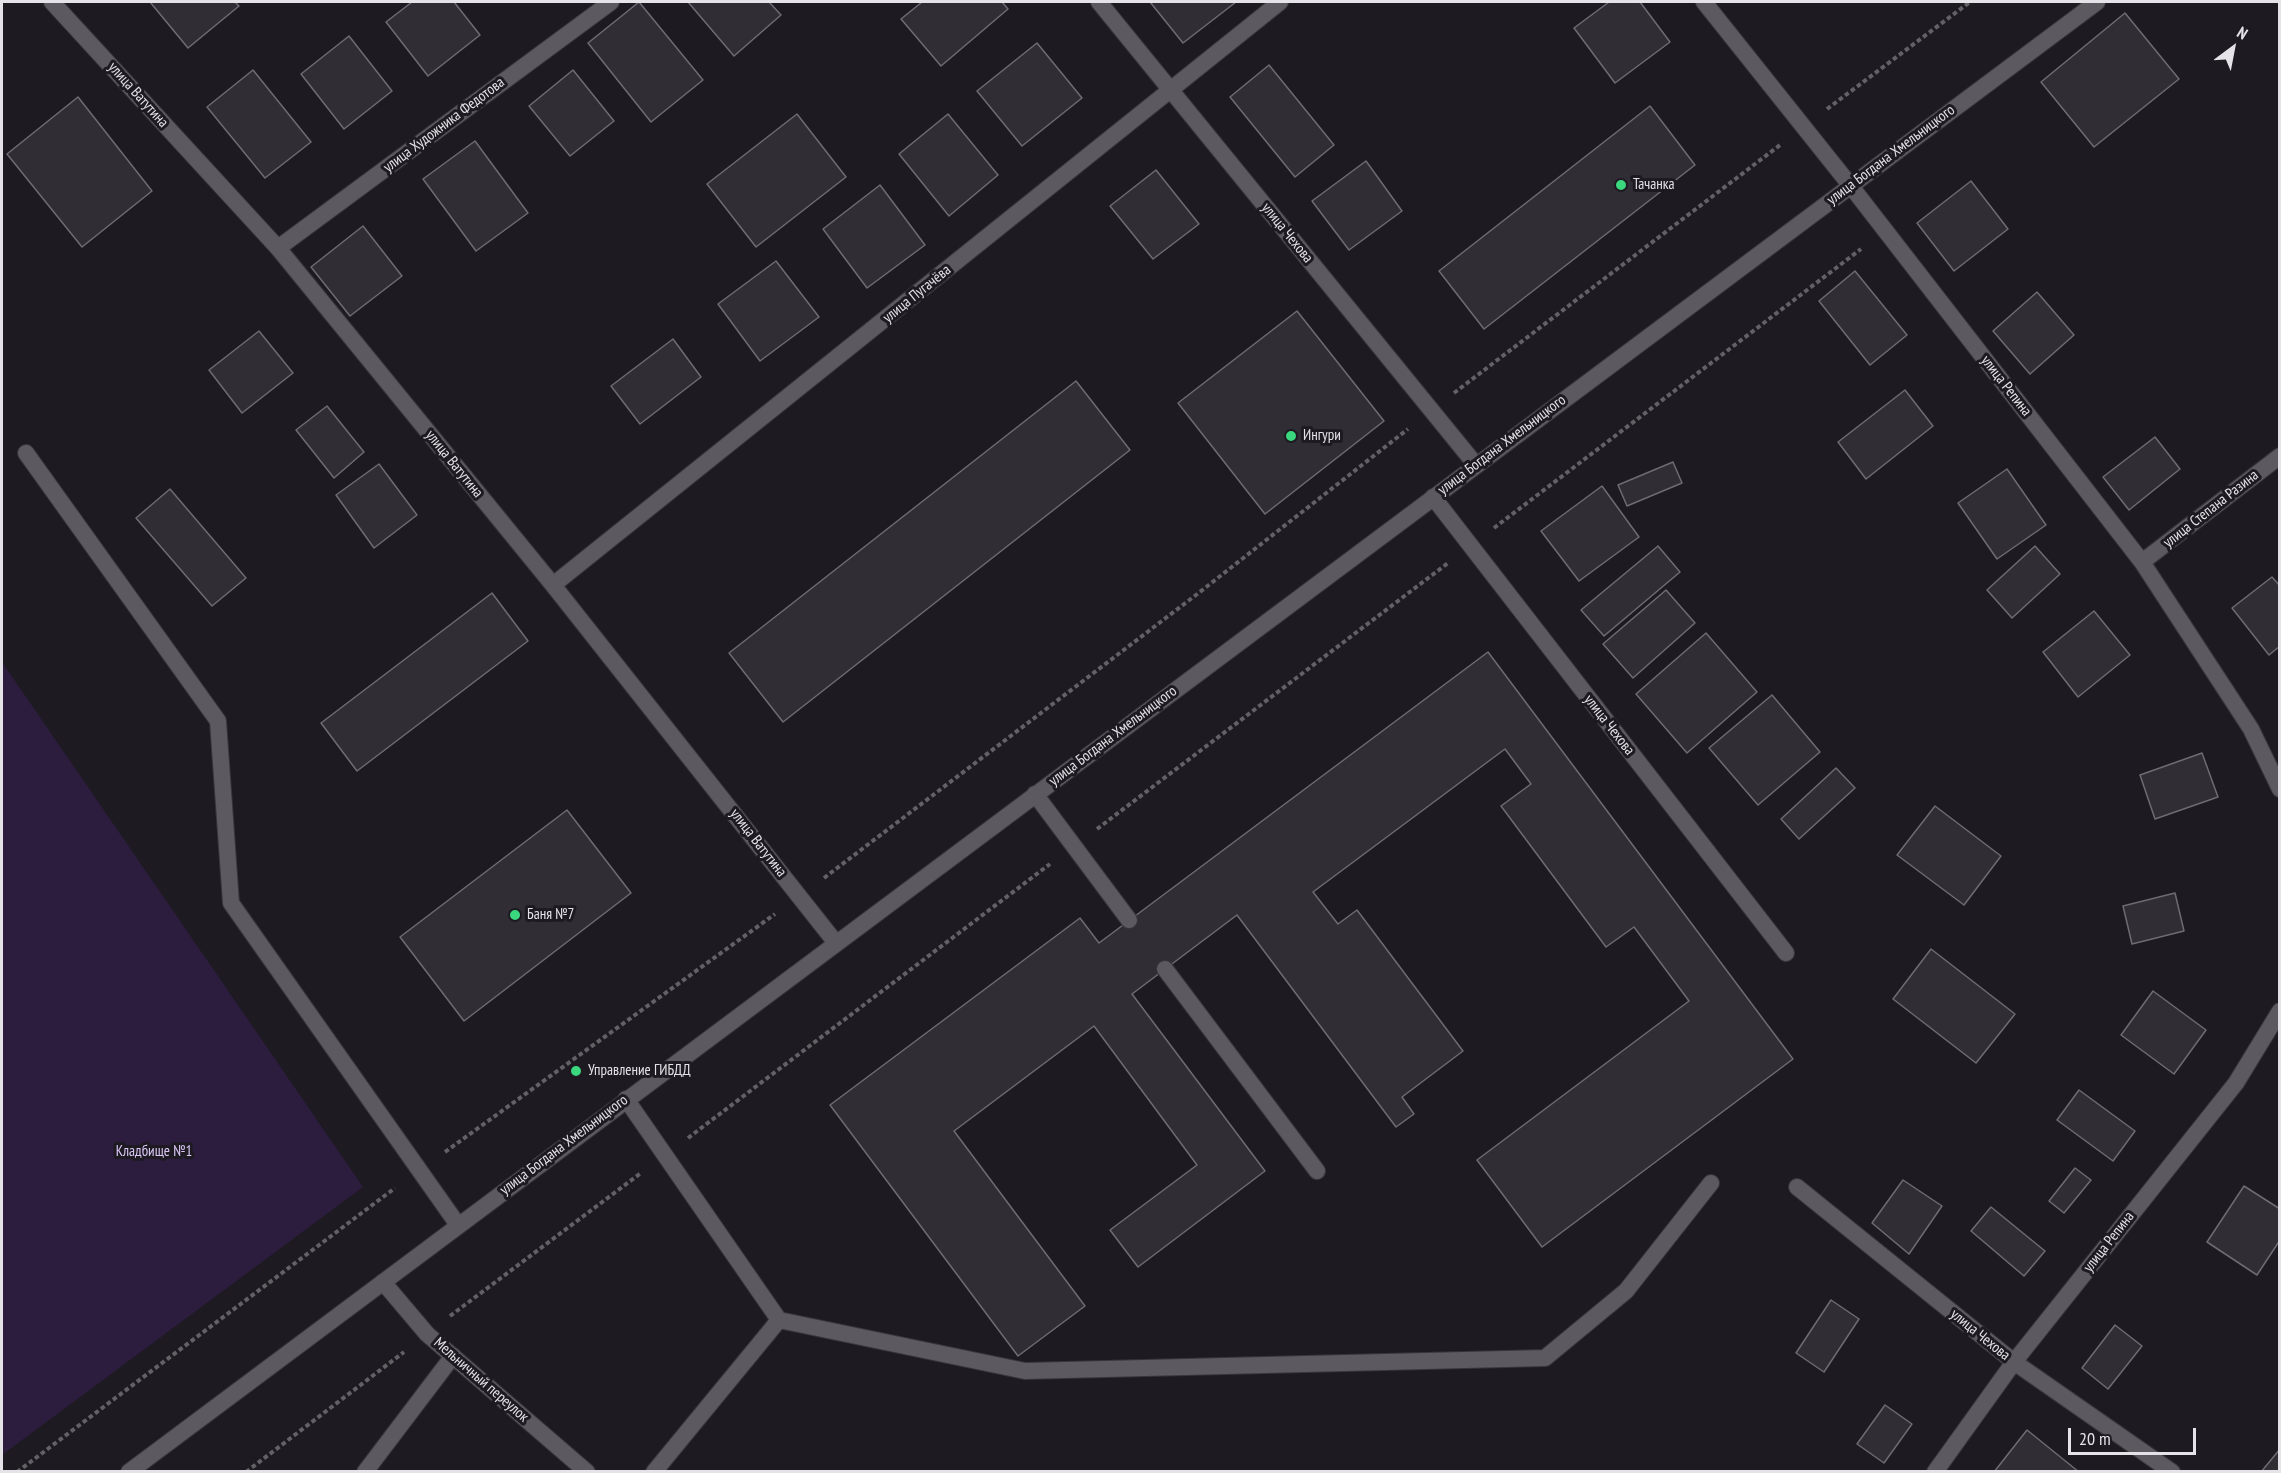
<!DOCTYPE html>
<meta charset="utf-8">
<style>
body{margin:0}
#map{position:relative;width:2281px;height:1473px;overflow:hidden;background:#1d1a21;font-family:"PT Sans Narrow",sans-serif}
canvas{display:block}
.frame{position:absolute;inset:0;border:3px solid #e5e3e8;pointer-events:none}
.north{position:absolute;left:2203px;top:18px;width:60px;height:60px;-webkit-text-stroke:4px #1d1a21;paint-order:stroke;rotate:32deg;font-size:16px;font-weight:700;line-height:24px;text-align:center;color:#e5e3e8}
.north::after{content:'';display:block;margin:auto;width:21px;height:27px;background:#e5e3e8;clip-path:polygon(50% 0,100% 100%,50% 72%,0 100%)}
.scale{position:absolute;left:2068px;top:1428px;width:128px;height:27px;box-sizing:border-box;border:3px solid #e5e3e8;border-top:0;padding-left:8px;font-size:18px;line-height:21px;white-space:nowrap;color:#e5e3e8;-webkit-text-stroke:4px #1d1a21;paint-order:stroke}
</style>
<div id="map">
<canvas width="2281" height="1473"></canvas>
<div class="frame"></div>
<div class="north">N</div>
<div class="scale">20 m</div>
</div>
<script>
const c = document.querySelector('canvas').getContext('2d');
c.lineJoin = 'round';
function fillPath(path, color) { c.fillStyle = color; c.fill(path, 'evenodd'); }
function strokePath(path, color, width, dash) { c.strokeStyle = color; c.lineWidth = width; c.lineCap = dash ? 'butt' : 'round'; c.setLineDash(dash || []); c.stroke(path); }
function drawText(font, color, halo, rows, align = 'center') {
  c.font = font + ' "PT Sans Narrow",sans-serif'; c.lineWidth = 6; c.setLineDash([]); c.textBaseline = 'middle'; c.strokeStyle = halo; c.fillStyle = color; for (const [text, x, y, turn = 0] of rows) {
    c.save(); c.translate(x, y); c.rotate((+turn || 0) * Math.PI / 180); c.textAlign = isNaN(turn) ? turn : align; if (halo) c.strokeText(text, 0, 0); c.fillText(text, 0, 0); c.restore();
  }
}
const green = new Path2D(`
 M2,662L363,1187L2,1455Z`);
const building = new Path2D(`
 M150,2H235L239,6L188,48Z
 M412,2H454L480,35L428,76L386,22Z
 M639,2L703,80L651,122L588,43Z
 M688,2H769L781,15L734,56Z
 M922,2H1002L1008,9L941,66L901,19Z
 M1150,2H1236L1183,43Z
 M1609,2H1640L1670,42L1615,83L1574,28Z
 M2125,13L2179,79L2094,147L2041,82Z
 M349,36L392,91L344,129L301,74Z
 M1037,43L1082,98L1022,146L977,91Z
 M1269,65L1334,145L1295,177L1230,97Z
 M253,70L311,142L265,178L207,107Z
 M573,70L614,121L570,156L529,106Z
 M78,97L152,191L82,247L7,154Z
 M1650,106L1695,165L1484,329L1439,271Z
 M797,114L846,177L756,247L707,184Z
 M948,114L998,175L949,216L899,154Z
 M475,141L528,213L476,251L423,179Z
 M1366,161L1402,211L1349,250L1312,201Z
 M1156,170L1199,224L1153,259L1110,206Z
 M1971,181L2008,229L1954,271L1917,223Z
 M880,185L925,245L867,288L823,229Z
 M363,226L402,276L350,316L311,267Z
 M776,261L819,317L760,361L718,304Z
 M1855,271L1907,335L1870,365L1819,301Z
 M2037,292L2074,335L2030,374L1993,331Z
 M1297,311L1384,421L1265,514L1178,403Z
 M259,331L293,373L242,413L209,370Z
 M673,339L701,377L640,424L611,386Z
 M1076,381L1130,450L783,722L729,653Z
 M1905,390L1933,426L1866,479L1838,442Z
 M327,406L364,452L334,478L296,430Z
 M2155,437L2180,469L2129,510L2103,477Z
 M1673,462L1682,483L1627,506L1618,485Z
 M379,464L417,515L374,548L336,495Z
 M2007,469L2046,525L1997,559L1958,503Z
 M1602,486L1639,537L1579,581L1541,531Z
 M170,489L246,578L212,606L136,518Z
 M1658,546L1680,572L1604,636L1581,610Z
 M2035,546L2060,574L2012,618L1987,590Z
 M2272,577L2280,586V646L2269,655L2232,608Z
 M1666,590L1695,623L1633,678L1603,644Z
 M492,593L528,641L357,771L321,723Z
 M2094,611L2130,655L2078,697L2043,652Z
 M1706,633L1757,692L1687,753L1636,694Z
 M1488,652L1793,1059L1542,1247L1477,1160L1689,1001L1634,927L1606,947L1501,806L1531,784L1505,749L1313,892L1338,924L1357,910L1463,1051L1402,1097L1414,1114L1396,1127L1237,915L1132,994L1265,1171L1138,1267L1110,1230L1197,1165L1094,1026L954,1131L1085,1306L1018,1356L830,1105L1080,918L1099,943Z
 M1772,695L1820,752L1758,805L1709,748Z
 M2202,753L2218,797L2155,819L2140,775Z
 M1836,768L1855,788L1799,839L1781,819Z
 M1935,806L2001,856L1964,905L1897,855Z
 M567,810L631,893L464,1021L400,937Z
 M2175,893L2184,931L2132,944L2123,906Z
 M1931,949L2015,1014L1976,1063L1893,999Z
 M2153,991L2206,1030L2174,1074L2121,1035Z
 M2079,1090L2135,1131L2113,1161L2057,1120Z
 M2075,1168L2091,1180L2064,1213L2049,1201Z
 M1903,1180L1942,1206L1909,1254L1872,1223Z
 M2244,1186L2280,1209V1240L2257,1275L2207,1242Z
 M1991,1207L2045,1251L2024,1276L1971,1231Z
 M1831,1300L1859,1319L1824,1372L1796,1353Z
 M2115,1325L2142,1346L2108,1389L2082,1368Z
 M1885,1405L1912,1424L1884,1463L1857,1444Z
 M2027,1430L2079,1472H1994Z
 M2280,1449V1472H2261Z`);
const path = new Path2D(`
 M1827,109L1970,2
 M1454,393L1780,145
 M1494,528L1861,249
 M1097,829L1448,563
 M824,878L1196,595L1408,429
 M688,1138L1050,864
 M445,1152L775,914
 M450,1316L641,1173
 M17,1472L395,1188
 M246,1472L404,1352`);
const service = new Path2D(`
 M278,248L611,2
 M26,453L218,721L231,903L458,1225
 M1433,497L1786,953
 M1035,794L1129,920
 M1165,969L1317,1171
 M626,1099L779,1320L1025,1371L1545,1358L1626,1291L1711,1183
 M1797,1187L2014,1362
 M365,1472L453,1356
 M654,1472L779,1320`);
const minor = new Path2D(`
 M52,2L278,248L553,585L836,943
 M1099,2L1476,465
 M1704,2L1850,185L2142,562L2251,729L2280,789
 M2142,562L2280,456
 M553,585L1280,2
 M383,1282L427,1334L587,1472
 M2014,1362L2172,1472
 M1935,1472L2014,1362L2236,1083L2280,1011`);
const secondary = new Path2D(`
 M129,1472L2097,2`);
const markers = [
 [1621,185,6,"#3ad77f"],
 [1291,436,6,"#3ad77f"],
 [515,915,6,"#3ad77f"],
 [576,1071,6,"#3ad77f"]
];
const streetNames = [
 ["улица Ватутина",138,95,48],
 ["улица Художника Федотова",444,125,-37],
 ["улица Богдана Хмельницкого",1891,155,-37],
 ["улица Чехова",1287,233,51],
 ["улица Пугачёва",917,294,-39],
 ["улица Репина",2006,386,52],
 ["улица Богдана Хмельницкого",1502,445,-37],
 ["улица Ватутина",454,464,51],
 ["улица Степана Разина",2211,509,-38],
 ["улица Чехова",1609,725,52],
 ["улица Богдана Хмельницкого",1113,736,-37],
 ["улица Ватутина",758,843,52],
 ["улица Богдана Хмельницкого",564,1145,-37],
 ["улица Репина",2109,1242,-52],
 ["улица Чехова",1980,1335,39],
 ["Мельничный переулок",481,1380,41]
];
const poiNames = [
 ["Тачанка",1633,185],
 ["Ингури",1303,436],
 ["Баня №7",527,915],
 ["Управление ГИБДД",588,1071]
];
const parkNames = [
 ["Кладбище №1",154,1152]
];
fillPath(green, '#2c1d3e');
fillPath(building, '#302d35');
strokePath(building, '#6f6b74', 1.5);
strokePath(service, '#38363c', 18);
strokePath(minor, '#38363c', 18);
strokePath(secondary, '#38363c', 18);
strokePath(path, '#636066', 4, [4.5, 3]);
strokePath(service, '#5c5961', 16);
strokePath(minor, '#5c5961', 16);
strokePath(secondary, '#5c5961', 16);
for (const [x, y, r, color] of markers) { const dot = new Path2D(); dot.arc(x, y, r, 0, 2 * Math.PI); c.fillStyle = color; c.fill(dot); strokePath(dot, '#1d1a21', 2); }
drawText('15px', '#e5e3e8', '#1d1a21', streetNames);
drawText('15px', '#e5e3e8', '#1d1a21', poiNames, 'left');
drawText('15px', '#dcc8f9', '#1d1a21', parkNames);
</script>
